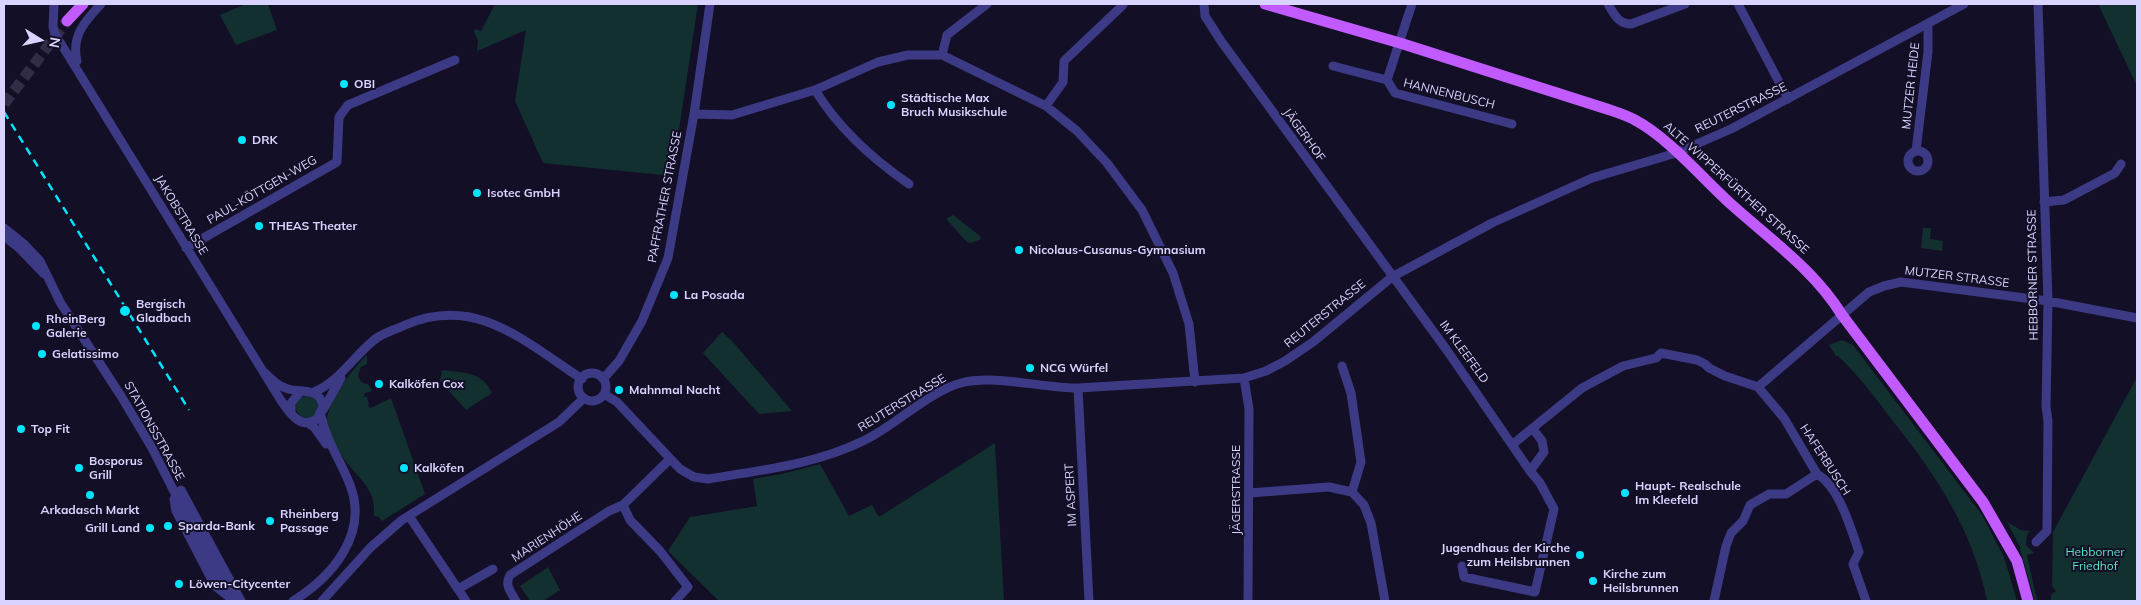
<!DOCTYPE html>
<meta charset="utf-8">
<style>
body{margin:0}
#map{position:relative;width:2141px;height:605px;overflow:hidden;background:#130f26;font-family:Mulish,sans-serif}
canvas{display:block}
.frame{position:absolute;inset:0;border:5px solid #d9d4ff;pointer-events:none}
.north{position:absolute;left:15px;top:15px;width:50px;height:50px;-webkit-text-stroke:4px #130f26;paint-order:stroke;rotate:100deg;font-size:14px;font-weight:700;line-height:20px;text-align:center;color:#d9d4ff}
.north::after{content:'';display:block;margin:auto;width:18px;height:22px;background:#d9d4ff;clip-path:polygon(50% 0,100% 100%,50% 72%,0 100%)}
</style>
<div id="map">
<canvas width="2141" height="605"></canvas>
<div class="frame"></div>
<div class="north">N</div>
</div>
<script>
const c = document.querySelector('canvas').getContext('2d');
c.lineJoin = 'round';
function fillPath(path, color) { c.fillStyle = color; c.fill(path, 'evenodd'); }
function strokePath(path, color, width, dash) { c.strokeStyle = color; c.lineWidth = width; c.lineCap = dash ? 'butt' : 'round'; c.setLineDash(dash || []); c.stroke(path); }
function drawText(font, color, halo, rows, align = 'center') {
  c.font = font + ' Mulish,sans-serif'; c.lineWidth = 4; c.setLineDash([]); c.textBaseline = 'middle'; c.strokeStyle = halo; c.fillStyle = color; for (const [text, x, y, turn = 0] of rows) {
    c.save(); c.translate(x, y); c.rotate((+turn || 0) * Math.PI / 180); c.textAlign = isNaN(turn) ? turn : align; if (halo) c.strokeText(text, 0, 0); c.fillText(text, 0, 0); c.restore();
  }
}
const green = new Path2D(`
 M246,4H268L277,30L236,45L220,15Z
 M495,4H698L672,176L543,163L515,101L526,30L477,51L478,41L474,31L476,29L481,31Z
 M2098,4H2137V86Z
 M953,215L980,236L981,239L971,243L967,242L947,220V218Z
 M1923,228H1931L1930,239L1943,241L1942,251L1921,248Z
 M722,332L733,342L792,411L759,414L703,353Z
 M1842,340L1853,345L1982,515L2004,557L2017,601H1987C1973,530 1936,475 1892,420C1875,397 1858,375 1838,356H1836L1829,345Z
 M367,355V364L361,367L358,376L361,382L369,385L372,391L365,393L364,397H367L369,404L368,406L371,408L391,398L425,494L382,521L379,517L374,516C376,491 361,480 347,463C341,456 327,429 327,421C327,402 353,368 367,355Z
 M442,370C463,373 482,371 492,393L466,410L440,381Z
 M2137,377V601H2051V595L2056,591L2052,586L2053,532Z
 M296 407a11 11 0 1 1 22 0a11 11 0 1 1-22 0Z
 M995,443L1004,601H719L668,551L690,517L757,506L753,479L782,474L820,464L849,516L872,505L879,517Z
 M2007,522L2021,530L2030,531L2027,535L2026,545L2034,553L2027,555L2037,601H2035L2019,545Z
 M548,567L560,590L543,601H530L520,586Z`);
const majorTunnel = new Path2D(`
 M4,104L67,21`);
const minor = new Path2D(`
 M54,4L53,27L55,34L280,399C289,412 301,432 318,418L323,406C319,387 302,393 288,389C278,386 272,380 265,373
 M1204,4L1205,16L1221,41L1446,349L1530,471
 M1608,4C1614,14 1618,24 1631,24L1685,4
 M1738,4L1788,99
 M942,55L947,35L987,4
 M77,61C71,36 85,21 101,4
 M1333,66L1387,80L1395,93L1512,124
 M1387,80L1412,4
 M815,90C839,129 871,158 909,184
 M1046,106L1063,82L1064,61L1123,5
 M694,114L732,115L815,90L878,62L908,55H942L1046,106L1077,131L1107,163L1142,210L1173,273L1189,324L1195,382
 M1916,151L1928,52V24
 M1908 161a10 10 0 1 1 20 0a10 10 0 1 1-20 0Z
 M2044,202L2064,200L2115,173L2121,164
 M4,228L24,244L40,261L60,302L121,396L152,448L191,525
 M4,236L19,248L44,274
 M186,248L337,162L339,117L348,105L455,60
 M1342,366L1351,393L1361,462L1352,492L1364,505L1371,523L1385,601
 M578 387a14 14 0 1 1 28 0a14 14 0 1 1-28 0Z
 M1244,378L1249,409L1248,601
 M603,379L619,361L642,321L668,258L694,114L710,4
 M1078,388L1089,601
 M314,392C339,382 353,357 374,340C382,333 395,330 405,325C476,294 525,342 582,379
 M604,394L617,402L680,469L694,477L708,479C760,470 814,465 863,441C893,427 930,391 961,383C994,374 1042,388 1078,388L1244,378L1266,371L1285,361L1313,342L1392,277L1492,223L1592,178L1676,153L1731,129L1964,4
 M323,410L341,378
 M291,413V403L300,392
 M308,423L314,427L326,444
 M1513,444L1582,388L1623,366L1656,358L1661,353L1697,360L1705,364L1709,368L1725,376L1758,387
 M670,459L623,505L630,520L660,551L688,587L675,601
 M181,490L241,601
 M1249,493L1329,487L1352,492
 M174,499L176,511L215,586L229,597L239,601
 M409,516L466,601
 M2036,542L2047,531L2048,421L2046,407L2048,301L2038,4
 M1462,566L1464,577L1535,592L1554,509L1540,483L1530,471L1544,452L1542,441L1533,429
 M458,589L493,569
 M293,601C332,577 369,534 350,485C341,461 326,441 321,415
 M322,601L371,547L402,520L559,422L584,398
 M516,601C511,592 504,585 510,575L609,511L623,505
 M1714,601L1726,546L1731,533L1743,521L1750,505L1769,494H1786L1817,474
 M1866,601L1853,564L1859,552C1851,529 1839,486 1817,474L1784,418L1758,387L1869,292L1884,286L1901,282L2048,301L2137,318`);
const major = new Path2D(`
 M1265,4L1400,43L1607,109C1616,112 1626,115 1635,120C1669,138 1703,179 1732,205C1771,240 1814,270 1842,315L1983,502L2017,561L2028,601
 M67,21L83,4`);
const rail = new Path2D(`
 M4,112L189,410`);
const minorBridge = new Path2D(`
 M191,525L231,601`);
const markers = [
 [344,84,5,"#00e5ff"],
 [891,105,5,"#00e5ff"],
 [242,140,5,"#00e5ff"],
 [477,193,5,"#00e5ff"],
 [259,226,5,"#00e5ff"],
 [1019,250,5,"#00e5ff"],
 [674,295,5,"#00e5ff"],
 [125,311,6,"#00e5ff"],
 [36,326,5,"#00e5ff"],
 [42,354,5,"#00e5ff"],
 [1030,368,5,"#00e5ff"],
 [379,384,5,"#00e5ff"],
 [619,390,5,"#00e5ff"],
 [21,429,5,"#00e5ff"],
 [79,468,5,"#00e5ff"],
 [404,468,5,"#00e5ff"],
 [1625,493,5,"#00e5ff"],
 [90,495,5,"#00e5ff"],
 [270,521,5,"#00e5ff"],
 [168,526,5,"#00e5ff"],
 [150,528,5,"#00e5ff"],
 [1580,555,5,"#00e5ff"],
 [1593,581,5,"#00e5ff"],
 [179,584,5,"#00e5ff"]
];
const poiNames = [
 ["OBI",354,84],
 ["Städtische Max",901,98],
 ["Bruch Musikschule",901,112],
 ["DRK",252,140],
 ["Isotec GmbH",487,193],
 ["THEAS Theater",269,226],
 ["Nicolaus-Cusanus-Gymnasium",1029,250],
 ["La Posada",684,295],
 ["Bergisch",136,304],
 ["Gladbach",136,318],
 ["RheinBerg",46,319],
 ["Galerie",46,333],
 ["Gelatissimo",52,354],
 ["NCG Würfel",1040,368],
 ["Kalköfen Cox",389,384],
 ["Mahnmal Nacht",629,390],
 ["Top Fit",31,429],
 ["Bosporus",89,461],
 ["Grill",89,475],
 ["Kalköfen",414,468],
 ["Haupt- Realschule",1635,486],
 ["Im Kleefeld",1635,500],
 ["Arkadasch Markt",90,510,"center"],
 ["Rheinberg",280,514],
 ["Passage",280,528],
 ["Sparda-Bank",178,526],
 ["Grill Land",140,528,"right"],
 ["Jugendhaus der Kirche",1570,548,"right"],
 ["zum Heilsbrunnen",1570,562,"right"],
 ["Kirche zum",1603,574],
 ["Heilsbrunnen",1603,588],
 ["Löwen-Citycenter",189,584]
];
const streetNames = [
 ["MUTZER HEIDE",1911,86,-84],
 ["HANNENBUSCH",1449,94,14],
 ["REUTERSTRASSE",1741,108,-26],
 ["JÄGERHOF",1304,135,54],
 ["ALTE WIPPERFÜRTHER STRASSE",1736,188,42],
 ["PAUL-KÖTTGEN-WEG",262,190,-30],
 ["PAFFRATHER STRASSE",665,197,-79],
 ["JAKOBSTRASSE",181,215,59],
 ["HEBBORNER STRASSE",2033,275,-91],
 ["MUTZER STRASSE",1957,277,7],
 ["REUTERSTRASSE",1325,314,-39],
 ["IM KLEEFELD",1464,352,54],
 ["REUTERSTRASSE",902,403,-31],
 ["STATIONSSTRASSE",154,431,61],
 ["HAFERBUSCH",1825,460,57],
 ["JÄGERSTRASSE",1236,490,-90],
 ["IM ASPERT",1071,495,-93],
 ["MARIENHÖHE",547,537,-33]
];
const parkNames = [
 ["Hebborner",2095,552],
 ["Friedhof",2095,566]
];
fillPath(green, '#12302f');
strokePath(majorTunnel, '#312d47', 11, [11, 5.5]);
strokePath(minor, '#3d3a85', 9);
strokePath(major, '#c25bff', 11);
strokePath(rail, '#00e5ff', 2.5, [8, 6]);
strokePath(minorBridge, '#3d3a85', 9);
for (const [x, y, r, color] of markers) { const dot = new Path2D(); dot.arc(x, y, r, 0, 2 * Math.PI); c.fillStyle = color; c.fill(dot); strokePath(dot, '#130f26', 2); }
drawText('bold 12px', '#d9d4ff', '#130f26', poiNames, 'left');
drawText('12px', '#d9d4ff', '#130f26', streetNames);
drawText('12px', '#5fe0c0', '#130f26', parkNames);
</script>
